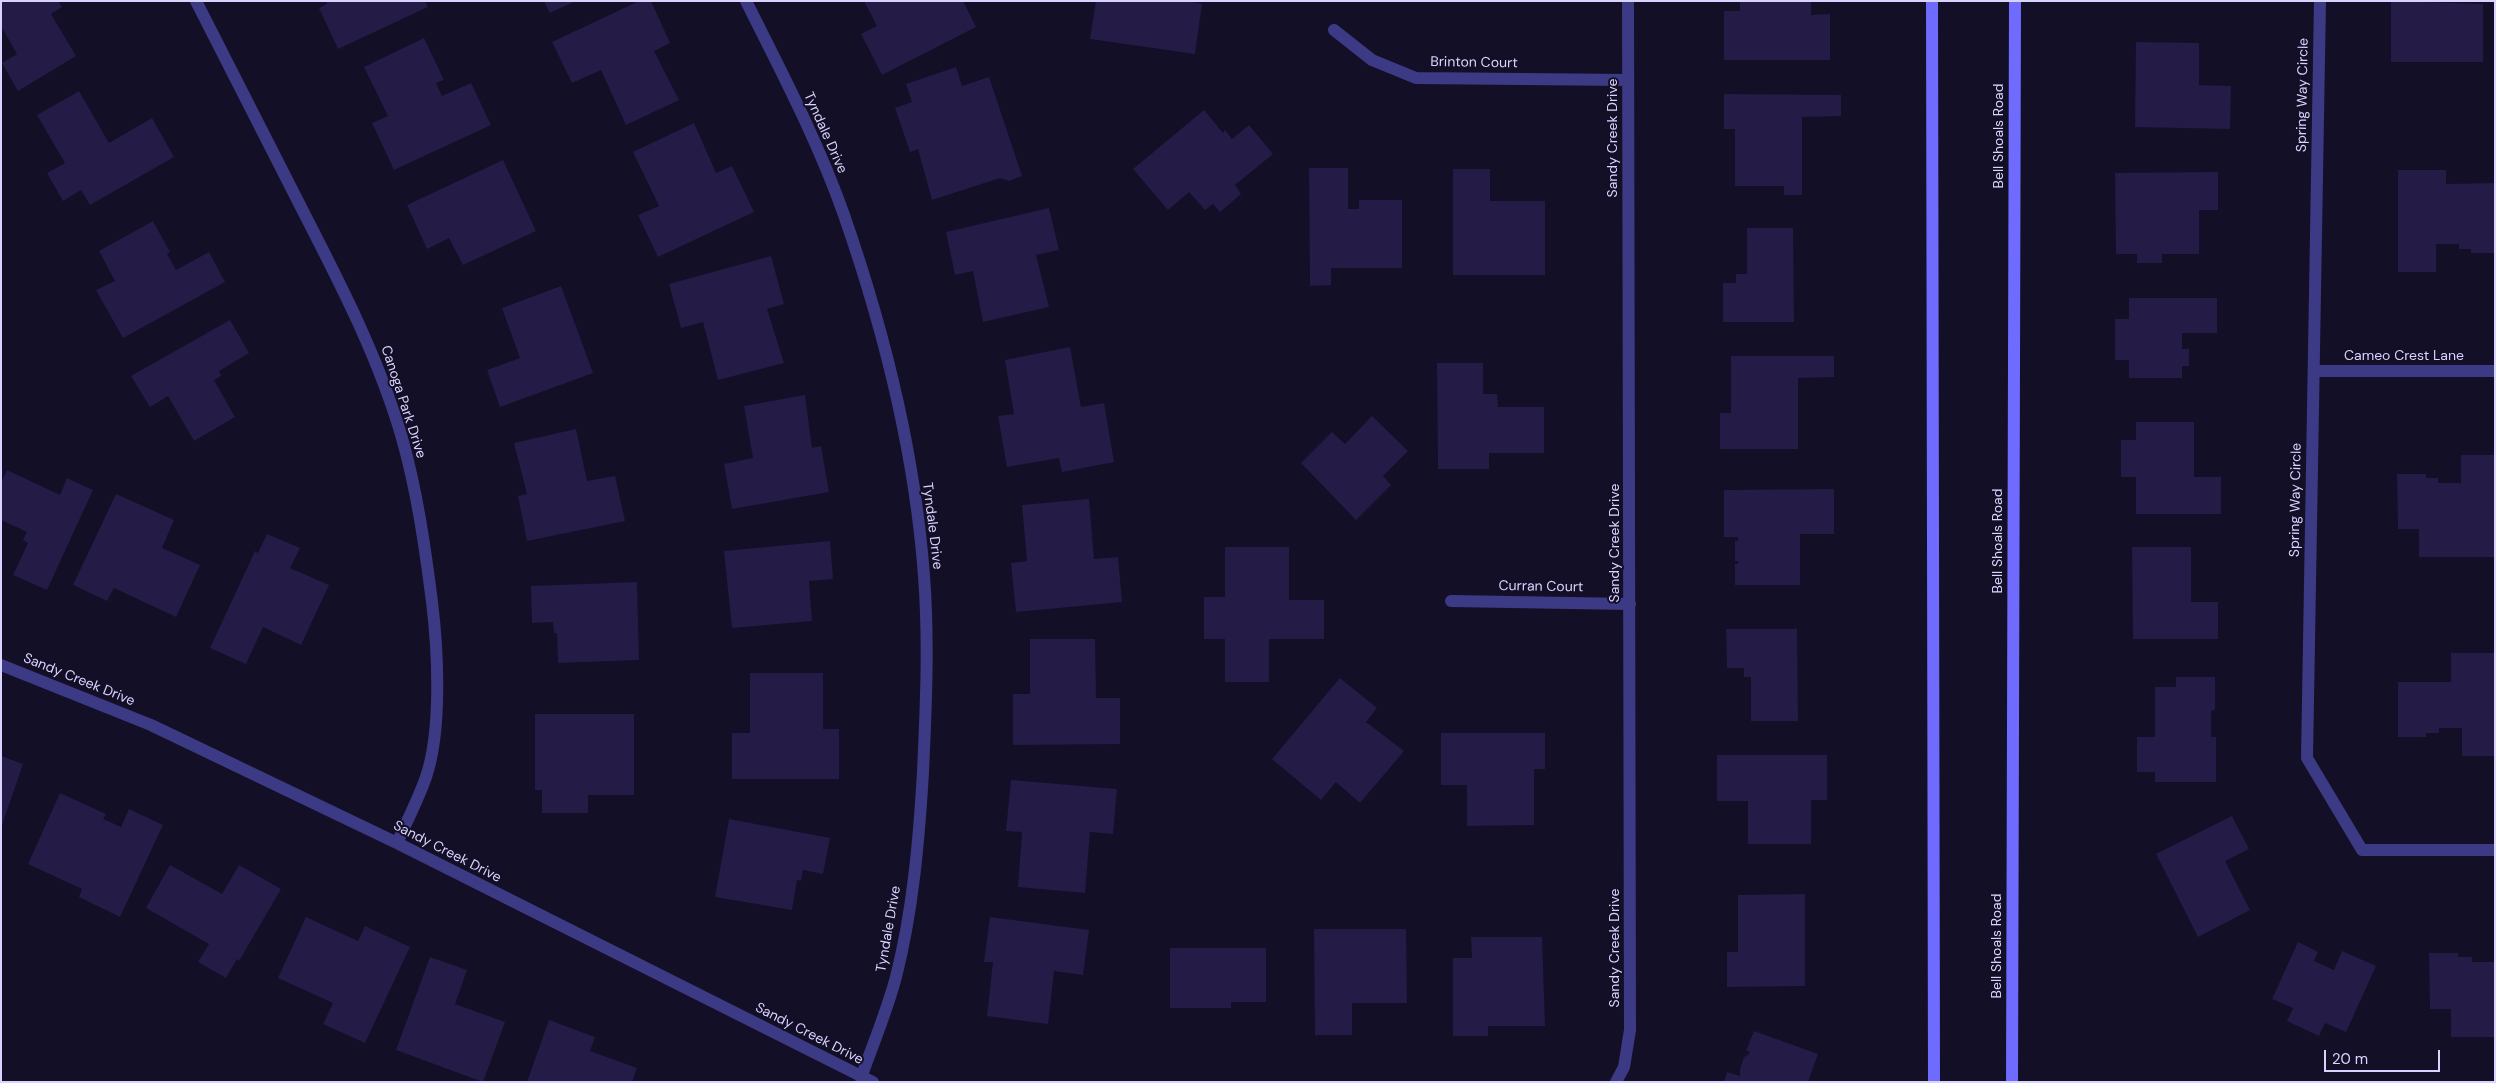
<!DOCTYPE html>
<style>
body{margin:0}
#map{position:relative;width:2496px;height:1083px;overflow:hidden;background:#130f26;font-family:"DM Sans",sans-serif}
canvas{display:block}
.frame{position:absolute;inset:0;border:2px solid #d9d4ff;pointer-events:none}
.scale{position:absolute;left:2324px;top:1050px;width:116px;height:22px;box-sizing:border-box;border:2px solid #d9d4ff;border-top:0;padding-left:6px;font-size:15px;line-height:18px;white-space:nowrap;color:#d9d4ff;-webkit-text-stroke:4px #130f26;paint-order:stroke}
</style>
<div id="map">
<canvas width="2496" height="1083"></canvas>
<div class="frame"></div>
<div class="scale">20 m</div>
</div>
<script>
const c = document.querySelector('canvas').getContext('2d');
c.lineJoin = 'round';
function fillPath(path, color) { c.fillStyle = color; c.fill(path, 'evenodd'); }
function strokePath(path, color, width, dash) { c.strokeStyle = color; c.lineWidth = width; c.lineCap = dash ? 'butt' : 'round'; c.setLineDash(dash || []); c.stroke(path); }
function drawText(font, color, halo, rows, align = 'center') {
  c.font = font + ' "DM Sans",sans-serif'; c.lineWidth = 4; c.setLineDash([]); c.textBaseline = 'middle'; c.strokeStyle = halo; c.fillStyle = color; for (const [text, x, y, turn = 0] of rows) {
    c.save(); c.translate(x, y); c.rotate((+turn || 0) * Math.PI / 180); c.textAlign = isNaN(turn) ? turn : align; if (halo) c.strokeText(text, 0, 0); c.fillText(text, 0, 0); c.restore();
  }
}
const building = new Path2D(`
 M1,1H58L62,7L51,14L76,56L18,91L2,63L17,54L1,26Z
 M326,1H425L428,7L338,49L319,8L327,4Z
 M544,1H576L550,13Z
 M639,1H651L670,43L654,51L679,100L626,125L601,70L572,83L552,42Z
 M864,1H963L976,27L882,75L861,34L877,26Z
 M1096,1H1187L1202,4L1195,54L1090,39Z
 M1740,1H1811V15L1830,14V60H1724V11H1740Z
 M2391,1L2483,4V62H2391Z
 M424,38L444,80L436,83L442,96L471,83L491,125L394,170L372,123L388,116L364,67Z
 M2136,42L2199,43V85L2231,86L2230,129L2135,127Z
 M956,67L962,86L989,77L1022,176L1009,181L1000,178L932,200L918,149L910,152L895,108L912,102L906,84Z
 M79,91L109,143L152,118L174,157L90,205L81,190L63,201L47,173L65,163L37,115Z
 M1724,94L1841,95V116L1802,117V195H1784V186H1735V129H1724Z
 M1204,110L1223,133L1225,130L1232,139L1249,125L1273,154L1235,185L1241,194L1220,212L1213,204L1205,210L1189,192L1168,210L1133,169Z
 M694,123L716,173L732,166L754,212L658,257L638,215L659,206L633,152Z
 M503,160L536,231L463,265L449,238L427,249L407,205Z
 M1309,168H1348V209H1359V200H1402V268H1331V285L1310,286Z
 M1453,169H1490V201H1545V275H1453Z
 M2398,170H2446V184L2495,183V253H2471V249H2459V244H2436V272H2398Z
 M2218,172V210H2199V254H2162V263H2137V254H2116L2115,173Z
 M1049,208L1059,250L1036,255L1049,307L983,322L973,271L955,275L946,232Z
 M153,221L170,252L167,254L176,270L209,252L225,282L123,338L96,290L115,281L99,251Z
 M1747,228H1793L1794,322H1723V283H1736V274H1747Z
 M771,256L784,304L767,309L784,363L718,380L703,322L681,328L669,284Z
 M561,286L593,373L500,407L487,370L520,358L502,308Z
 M2129,298H2217V333H2182V349H2189V366H2182V378H2129V360H2115V319H2129Z
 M230,320L249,353L219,371L221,376L214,380L235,417L194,441L168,396L150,407L131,376Z
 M1070,347L1081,407L1104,403L1114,462L1062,472L1059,458L1007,467L998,416L1014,414L1005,360Z
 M1731,356H1834V377L1798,378V449H1720V413H1731Z
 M1437,363H1483V394H1497L1498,407H1544V453H1489V469H1438Z
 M805,395L812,448L821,446L829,492L732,509L724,464L753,458L744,406Z
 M1372,416L1408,451L1383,476L1391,485L1356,520L1301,463L1332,432L1345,444Z
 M2136,422H2194V477H2221V514H2136V477H2121V440H2136Z
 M576,429L587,481L615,476L625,521L527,541L518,496L527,494L514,443Z
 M2461,455H2495V557H2419V529H2398L2397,474H2426V478H2438V483H2461Z
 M7,470L60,495L67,478L93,490L47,590L13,575L28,543L23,540L27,532L1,520V483Z
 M1834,489V534H1800V585H1735V564H1738V561H1735V541H1738V537H1724V490Z
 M116,494L174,520L162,548L200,565L176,617L114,588L107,601L73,585Z
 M1089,499L1094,559L1118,557L1122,602L1016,612L1011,563L1027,561L1022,505Z
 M267,534L300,548L290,568L329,585L301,645L263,627L246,664L210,648L255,551L258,553Z
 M830,541L833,579L809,581L812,621L732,628L724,551Z
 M1225,547H1289V600H1324V639H1269V682H1225V639H1204V597H1225Z
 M2132,547H2191V602H2218V639H2133Z
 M637,582L639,660L558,663L557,633H554L553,622L532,623L531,586Z
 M1726,629H1797L1798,721H1751V677H1744V668H1727Z
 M1030,639H1095L1096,698H1120V744L1013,745V694H1030Z
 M2451,653H2495V756H2462V728H2439V733H2426V737H2398V682H2451Z
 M750,673H823V729H839V779H732V733H750Z
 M2176,677H2215V710L2211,711V737H2216V782H2155V772H2137V737H2155V687H2176Z
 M1340,678L1377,708L1366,722L1404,751L1360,803L1336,782L1321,800L1272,759Z
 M535,714H634V795H588V813H542V790H535Z
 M1441,733H1545V769H1534V825L1467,826V785H1441Z
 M1717,755H1827V800H1811V844H1748V801H1717Z
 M1,756L23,764L2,825H1Z
 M1011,780L1117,789L1113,834L1090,832L1085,893L1018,887L1022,832L1006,831Z
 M60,793L106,814L103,819L121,827L129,809L163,825L120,917L79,897L82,889L28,864Z
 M2232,816L2249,849L2225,861L2250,910L2198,937L2156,854Z
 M729,819L830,838L823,874L803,870L801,881L797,880L792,910L715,897Z
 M170,865L222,894L239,865L281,889L239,961L237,959L226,978L198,962L209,944L146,908Z
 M1805,894V986L1727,987V952H1738V895Z
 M306,917L358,941L365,926L410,947L365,1043L323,1024L333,1003L278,978Z
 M990,917L1089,930L1083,975L1054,971L1048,1024L987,1016L993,962H984Z
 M1314,929H1406L1407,1003H1352V1035H1315Z
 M1471,937H1542L1545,1026H1488V1036H1453V958H1472Z
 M2298,942L2318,952L2314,961L2334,970L2342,951L2376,966L2346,1032L2325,1023L2319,1036L2287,1021L2293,1008L2272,999Z
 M1170,948H1266V1002H1231V1008H1170Z
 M2429,953H2458V957H2472V962H2495V1037H2451V1009H2430Z
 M430,957L467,970L455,1004L505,1022L483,1082L396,1050Z
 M549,1020L595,1037L590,1051L637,1068L632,1082H527Z
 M1754,1031L1818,1054L1808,1082H1724L1727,1072L1740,1076V1069L1744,1057L1748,1055L1750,1051H1746Z`);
const street = new Path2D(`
 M196,1C232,72 269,143 305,215C342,287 379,359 402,438C417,491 425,547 432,602C438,651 442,730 426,777C418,800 407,821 397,843
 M746,1C781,71 818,141 844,215C884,330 915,454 924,576C929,640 926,707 923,772C919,840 913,910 896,977C887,1011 873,1044 861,1078
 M2320,1L2307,758L2362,850H2495
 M1334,30L1372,60L1416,78L1628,80
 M2314,371H2495
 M1451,601L1630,604
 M1,665L151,725L397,843L873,1082
 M1616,1082L1624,1067L1630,1030L1628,1`);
const secondary = new Path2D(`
 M1932,1L1934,1082
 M2012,1082L2015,1`);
const streetNames = [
 ["Brinton Court",1474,63,1],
 ["Spring Way Circle",2303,95,-89],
 ["Tyndale Drive",825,133,66],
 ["Bell Shoals Road",1999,136,-90],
 ["Sandy Creek Drive",1613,138,-90],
 ["Cameo Crest Lane",2404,356],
 ["Canoga Park Drive",403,402,72],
 ["Spring Way Circle",2296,500,-89],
 ["Tyndale Drive",932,526,83],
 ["Bell Shoals Road",1998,541,-90],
 ["Sandy Creek Drive",1615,543,-90],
 ["Curran Court",1541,587,1],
 ["Sandy Creek Drive",79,680,22],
 ["Sandy Creek Drive",447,852,27],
 ["Tyndale Drive",889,929,-80],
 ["Bell Shoals Road",1997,946,-90],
 ["Sandy Creek Drive",1615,948,-90],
 ["Sandy Creek Drive",809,1034,27]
];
fillPath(building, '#241b47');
strokePath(street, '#3d3a85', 12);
strokePath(secondary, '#6f6bff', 12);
drawText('14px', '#d9d4ff', '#130f26', streetNames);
</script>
